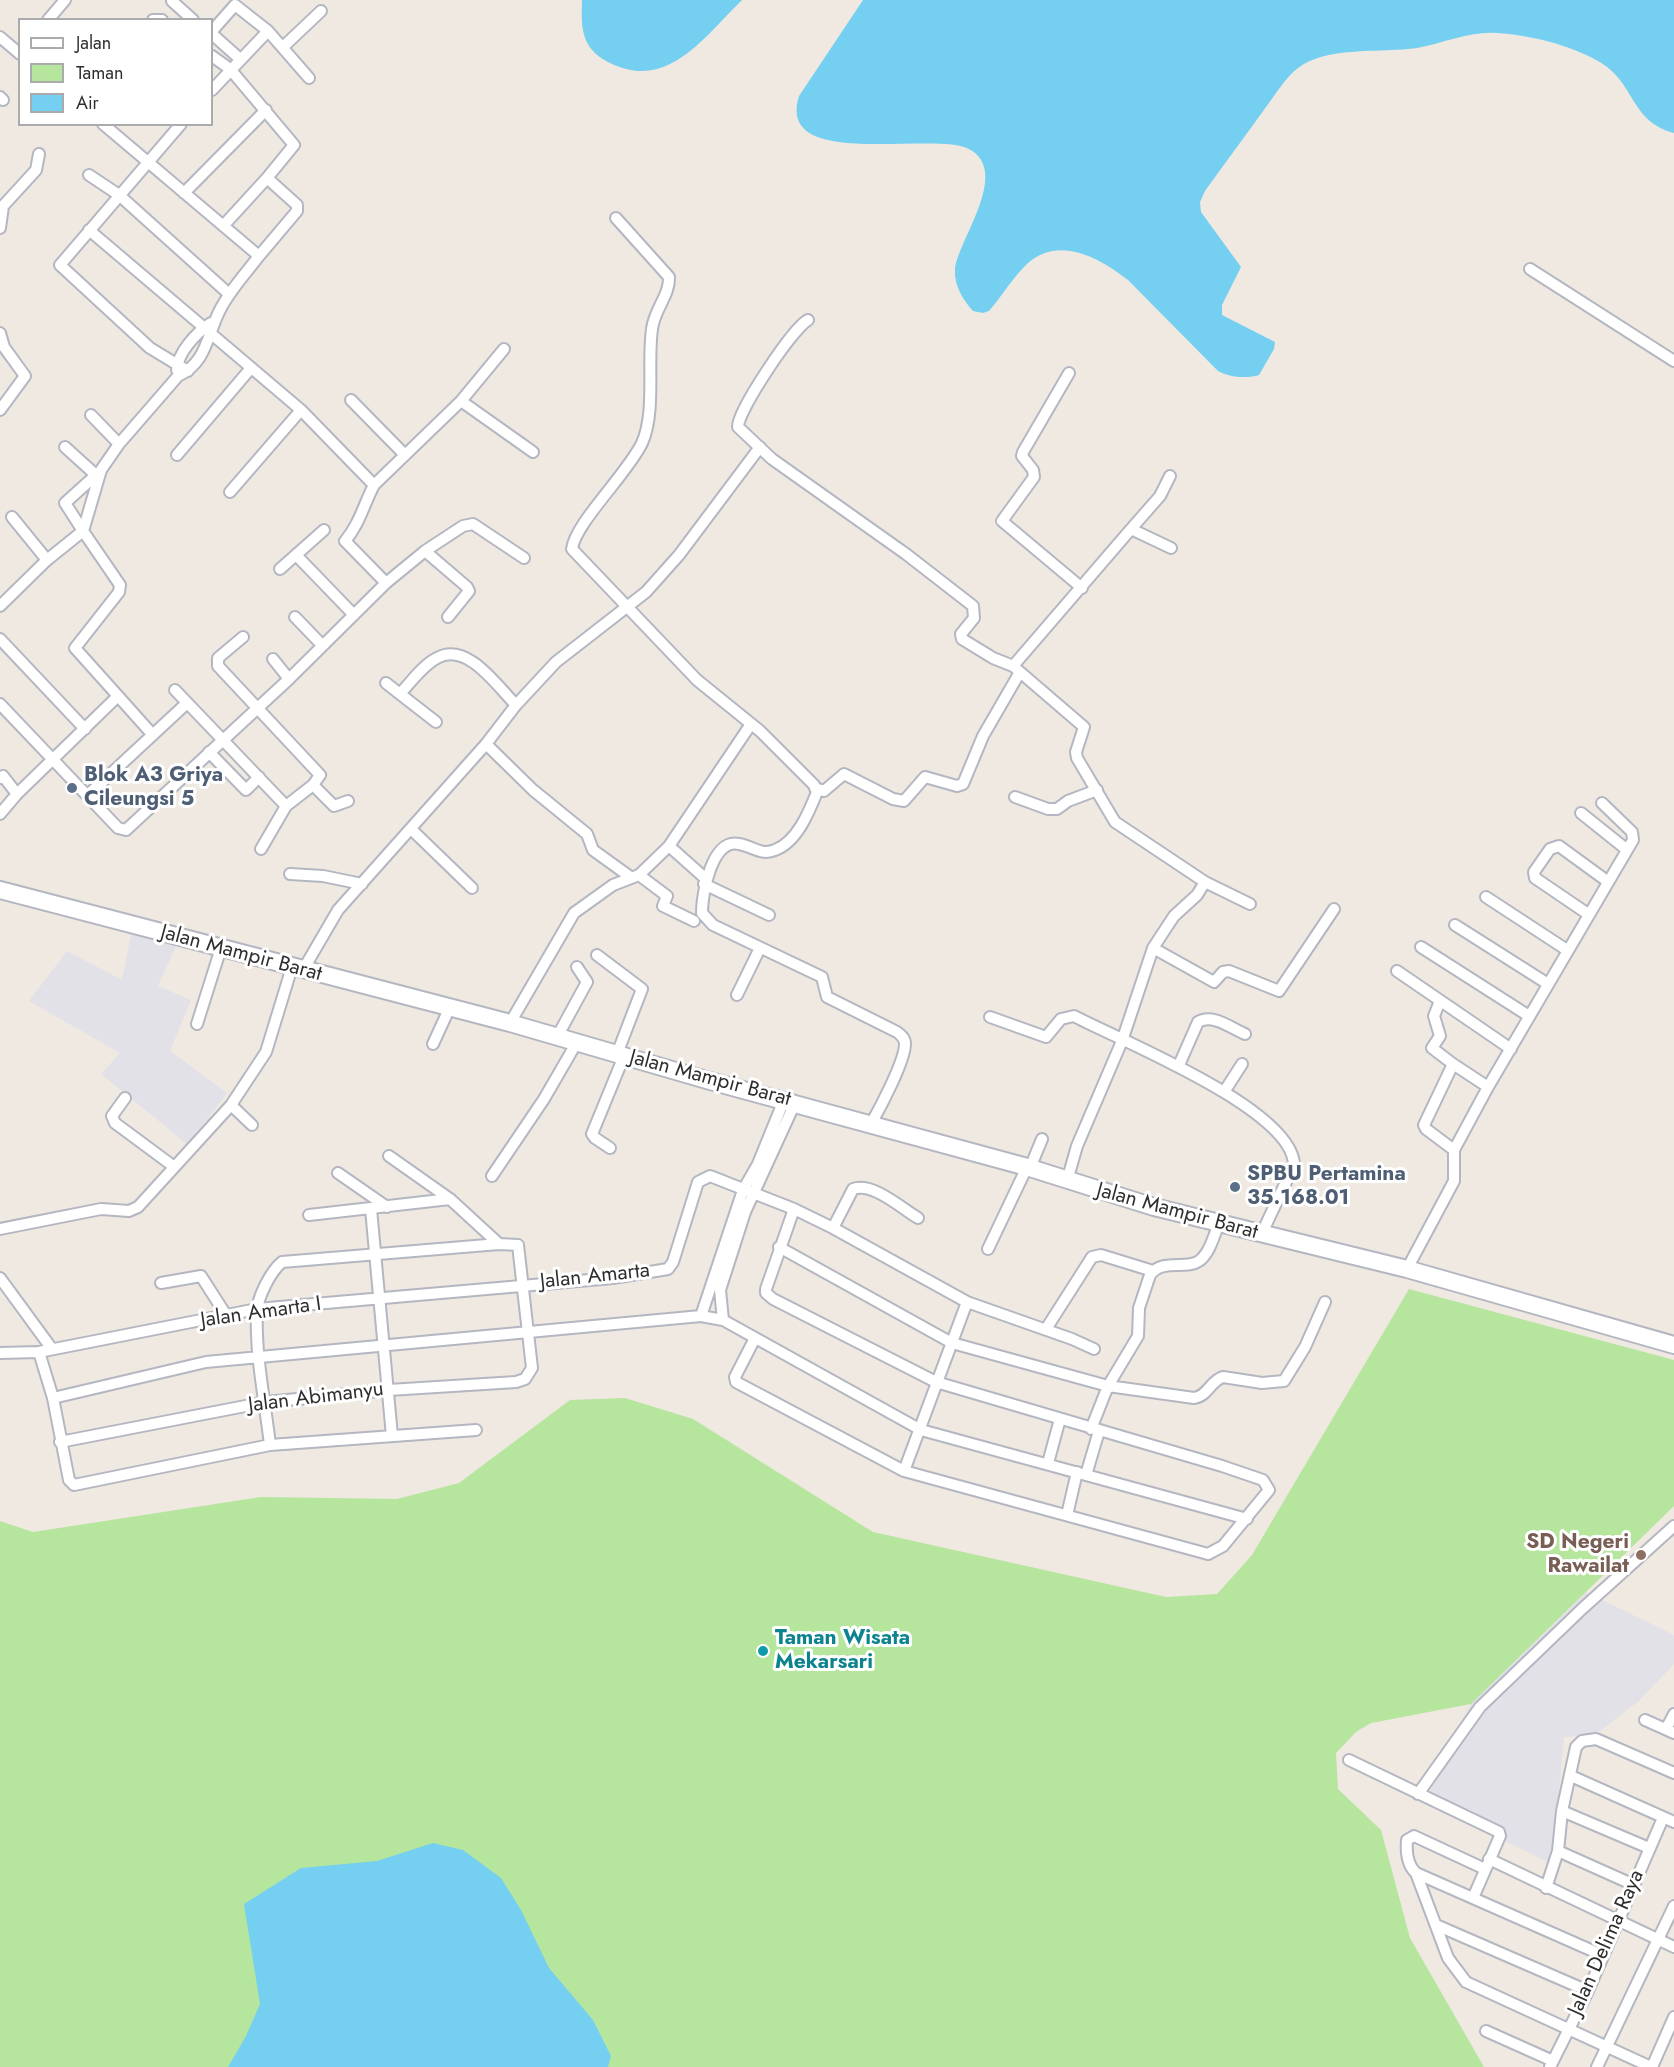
<!DOCTYPE html>
<style>
body{margin:0}
#map{position:relative;width:1674px;height:2067px;overflow:hidden;background:#efe9e1;font-family:Jost,sans-serif}
canvas{display:block}
.legend{position:absolute;left:18px;top:18px;width:195px;height:108px;box-sizing:border-box;background:#fff;border:2px solid #ababab;margin:0;padding:8px 10px;list-style:none;font-size:18px;color:#2e2e2e}
.legend li{display:flex;align-items:center;gap:12px;height:30px}
.legend b{width:30px;border:2px solid #ababab}
</style>
<div id="map">
<canvas width="1674" height="2067"></canvas>
<ul class="legend">
<li><b style="height:8px;background:#fff"></b>Jalan</li>
<li><b style="height:16px;background:#b6e59e"></b>Taman</li>
<li><b style="height:16px;background:#75cff0"></b>Air</li>
</ul>
</div>
<script>
const c = document.querySelector('canvas').getContext('2d');
c.lineJoin = 'round';
function fillPath(path, color) { c.fillStyle = color; c.fill(path, 'evenodd'); }
function strokePath(path, color, width, dash) { c.strokeStyle = color; c.lineWidth = width; c.lineCap = dash ? 'butt' : 'round'; c.setLineDash(dash || []); c.stroke(path); }
function drawText(font, color, halo, rows, align = 'center') {
  c.font = font + ' Jost,sans-serif'; c.lineWidth = 6; c.setLineDash([]); c.textBaseline = 'middle'; c.strokeStyle = halo; c.fillStyle = color; for (const [text, x, y, turn = 0] of rows) {
    c.save(); c.translate(x, y); c.rotate((+turn || 0) * Math.PI / 180); c.textAlign = isNaN(turn) ? turn : align; if (halo) c.strokeText(text, 0, 0); c.fillText(text, 0, 0); c.restore();
  }
}
const industrial = new Path2D(`
 M132,930L178,942L158,986L191,1000L170,1051L227,1093L188,1145L101,1074L120,1053L29,1001L67,951L122,980Z
 M1586,1592L1674,1635V1664L1639,1701L1595,1735L1564,1737L1552,1864L1419,1799L1471,1704Z`);
const green = new Path2D(`
 M1409,1289L1674,1360V1506L1471,1704L1371,1723L1356,1732L1336,1753L1338,1789L1381,1830L1410,1938L1484,2067H0V1521L33,1532L261,1497L397,1499L459,1483L570,1400L625,1398L693,1419L873,1532L1166,1597L1217,1594L1252,1555Z`);
const water = new Path2D(`
 M582,0H742C704,37 667,93 608,62C581,48 581,28 582,0Z
 M863,0H1674V133C1629,121 1636,82 1598,61C1570,45 1530,35 1497,33C1470,31 1444,43 1417,48C1382,53 1326,46 1298,68C1285,78 1276,94 1266,107C1246,135 1225,163 1205,191L1200,202L1201,212L1241,267L1222,305V315L1275,342L1274,349L1259,375C1247,379 1228,377 1218,371L1128,280C1099,258 1059,235 1027,264C1013,277 1002,296 989,311L983,313L973,311C963,300 954,285 955,270C957,241 1012,172 969,149C935,130 775,172 799,96Z
 M433,1843L463,1850L501,1878L521,1910L549,1968L593,2020L611,2056L608,2067H228L246,2036L260,2004L244,1904L301,1868L377,1861Z`);
const street = new Path2D(`
 M172,1L193,20
 M48,20L65,0
 M153,20H162
 M212,31L235,5L268,31
 M212,34L240,59
 M0,37L20,54
 M283,47L321,11
 M212,56L230,69L294,145L267,178L297,205V211L259,256
 M212,90L268,31L309,78
 M0,97L3,100
 M181,124L60,265L150,348L188,371
 M89,175L119,195L229,294
 M184,193L266,110
 M616,218L669,277C670,295 654,310 652,329C647,363 656,412 642,443C628,473 575,523 572,549L697,680L760,731L814,785L817,792C809,812 797,842 775,850C761,856 752,846 739,844C712,838 702,893 702,913L713,925L822,977L827,997L897,1032C901,1035 905,1038 905,1044C905,1061 880,1108 871,1124
 M224,225L267,178
 M0,228L3,206L36,170L39,154
 M89,230L301,410L374,485L461,401L504,349
 M1530,269L1674,361
 M808,320C793,328 738,410 738,427L772,459L906,554L973,606L974,618L961,634L962,639L993,658L1013,666L1084,727L1076,752L1077,758L1115,822L1205,882L1250,904
 M0,333L4,347L25,376L0,410
 M177,370C177,353 197,332 211,323
 M1069,373L1023,452L1022,456L1033,470L1034,477L1002,521L1082,588
 M351,400L405,455
 M461,401L533,452
 M91,415L119,444
 M65,447L97,476
 M177,455L251,368
 M374,485C364,504 359,525 345,541L386,583
 M230,492L301,410
 M12,517L47,560
 M1131,529L1160,496L1170,476
 M425,551L467,587L469,591L448,617
 M296,555L354,615
 M280,569L324,530
 M0,606L47,560L83,531L65,503L96,475
 M295,617L322,645
 M243,637L218,658V666L320,775L313,785L286,806L261,849
 M0,639L85,729
 M273,659L289,679
 M1013,666L1131,529L1171,548
 M386,683L400,694
 M175,690L286,806
 M118,696L152,734
 M0,704L118,828L126,830L289,679L386,583L425,551L463,526L473,524L524,558
 M436,722L400,694C410,683 423,665 437,658C467,641 497,686 516,705
 M486,744L533,790L587,834L593,850L629,876
 M209,752L246,790L259,777
 M0,778L3,776L17,794
 M313,785L334,806L348,801
 M815,788L824,791L844,774L893,799L904,801L925,777L957,786L963,784L983,736L1020,672
 M88,795L187,703
 M1015,797L1048,809H1057L1068,801L1097,790
 M1581,813L1626,849
 M0,814L17,794L118,696L75,648L119,592L120,585L83,531L101,470L119,444L178,376C208,362 207,333 221,308C231,289 246,273 259,256L103,124
 M411,829L472,888
 M669,846L706,879
 M290,874L323,876L362,884
 M639,875L667,896L663,906L694,921
 M704,884L769,915
 M1486,897L1567,950
 M1588,914L1535,878L1534,872L1550,849L1559,846L1607,881
 M1455,925L1548,984
 M1421,947L1529,1016
 M1153,948L1174,916L1197,895L1205,882
 M597,955L642,989L617,1054
 M303,970L338,910L486,744L516,705L556,662L646,592L679,555L760,447
 M1397,971L1511,1049
 M737,995L760,948
 M1440,1001L1434,1016L1440,1036L1432,1048L1453,1064L1424,1125L1426,1129L1454,1150
 M990,1017L1046,1037L1061,1019L1074,1016C1119,1040 1293,1109 1294,1165L1261,1235
 M510,1023L574,913L613,885L639,875L669,846L751,724
 M197,1024L221,948
 M557,1037L587,982L577,967
 M433,1044L450,1007
 M1453,1064L1488,1087
 M1179,1065L1198,1022C1212,1013 1231,1028 1245,1034
 M1224,1092L1242,1064
 M125,1098L112,1116L115,1123L173,1166
 M231,1105L252,1125
 M610,1148L595,1138L592,1134L624,1056
 M389,1156L450,1199L499,1244
 M1030,1168L1042,1139
 M338,1173L387,1207
 M492,1176L544,1099L577,1042
 M1067,1181L1077,1146L1122,1041L1153,948L1214,982L1223,972L1229,971L1279,991L1334,909
 M371,1209L392,1436
 M309,1215L450,1199
 M833,1228L853,1189C873,1182 901,1208 918,1218
 M0,1229L101,1209L129,1211L138,1207L231,1105L266,1052L292,967
 M779,1247L952,1343L1108,1386L1194,1398C1208,1396 1210,1381 1223,1377L1262,1383L1284,1381L1305,1347L1325,1302
 M988,1249L1027,1167
 M1407,1269L1454,1181V1150L1488,1087L1633,840L1632,832L1602,803
 M0,1278L52,1349
 M161,1283L201,1276L226,1315
 M701,1316L743,1190L758,1164L784,1100
 M723,1320L720,1290L745,1212L795,1103
 M1046,1329L1092,1257L1101,1255L1153,1271
 M754,1340L735,1377L736,1382L904,1471L1208,1554L1223,1546L1269,1490L1263,1480L1222,1466L936,1382L773,1299L766,1293V1289L794,1209
 M39,1352L53,1398L69,1480L74,1485L270,1445L476,1430
 M0,1353L39,1352L257,1309L613,1278L668,1269L673,1262L698,1182L710,1176L794,1209L833,1228L967,1302L1072,1339L1094,1349
 M53,1398L206,1362L701,1316L723,1320L921,1430L1247,1519
 M1091,1429L1108,1386L1138,1336L1139,1308L1150,1275C1162,1258 1186,1270 1199,1261C1210,1253 1214,1235 1219,1223
 M60,1442L266,1402L389,1390L516,1382L525,1379L532,1368L518,1245L499,1244L282,1262C271,1271 258,1296 257,1311C255,1355 265,1401 270,1445
 M1048,1463L1060,1419
 M904,1471L967,1302
 M1086,1475L1099,1431
 M1067,1515L1077,1472
 M1645,1720L1674,1733
 M1666,1729L1674,1714
 M1349,1760L1499,1832L1500,1836L1473,1898
 M1571,1776L1674,1822
 M1418,1794L1480,1707L1583,1608L1674,1526
 M1562,1811L1649,1848
 M1558,1851L1634,1885
 M1489,1859L1674,1947
 M1485,1869L1414,1836L1407,1840C1406,1852 1407,1865 1416,1873L1602,1955
 M1416,1873L1448,1958L1466,1982L1651,2067
 M1546,1888L1558,1851L1562,1811L1576,1747L1582,1741L1596,1739L1674,1773
 M1436,1925L1588,1991
 M1486,2031L1553,2061
 M1550,2067L1588,1991L1663,1818
 M1597,2067L1674,1906
 M1652,2067L1674,2017`);
const secondary = new Path2D(`
 M0,890L510,1023L710,1081L1027,1167L1154,1207L1407,1269L1674,1345`);
const markers = [
 [72,788,6,"#5c6f8a"],
 [1235,1187,6,"#5c6f8a"],
 [1641,1555,6,"#8d6e63"],
 [763,1651,6,"#0f9aa8"]
];
const serviceNames = [
 ["Blok A3 Griya",84,776],
 ["Cileungsi 5",84,800],
 ["SPBU Pertamina",1247,1175],
 ["35.168.01",1247,1199]
];
const streetNames = [
 ["Jalan Mampir Barat",241,954,15],
 ["Jalan Mampir Barat",710,1079,15],
 ["Jalan Mampir Barat",1177,1212,15],
 ["Jalan Amarta",595,1277,-6],
 ["Jalan Amarta I",261,1313,-8],
 ["Jalan Abimanyu",316,1398,-7],
 ["Jalan Delima Raya",1607,1943,-66]
];
const educationNames = [
 ["SD Negeri",1629,1543],
 ["Rawailat",1629,1567]
];
const cultureNames = [
 ["Taman Wisata",775,1639],
 ["Mekarsari",775,1663]
];
fillPath(industrial, '#e3e1e8');
fillPath(green, '#b6e59e');
fillPath(water, '#75cff0');
strokePath(street, '#b4b7c1', 14);
strokePath(secondary, '#b4b7c1', 20);
strokePath(street, '#fff', 10);
strokePath(secondary, '#fff', 16);
for (const [x, y, r, color] of markers) { const dot = new Path2D(); dot.arc(x, y, r, 0, 2 * Math.PI); c.fillStyle = color; c.fill(dot); strokePath(dot, '#fff', 2); }
drawText('bold 21px', '#4e5e75', '#fff', serviceNames, 'left');
drawText('21px', '#2e2e2e', '#fff', streetNames);
drawText('bold 21px', '#785e54', '#fff', educationNames, 'right');
drawText('bold 21px', '#0d838f', '#fff', cultureNames, 'left');
</script>
